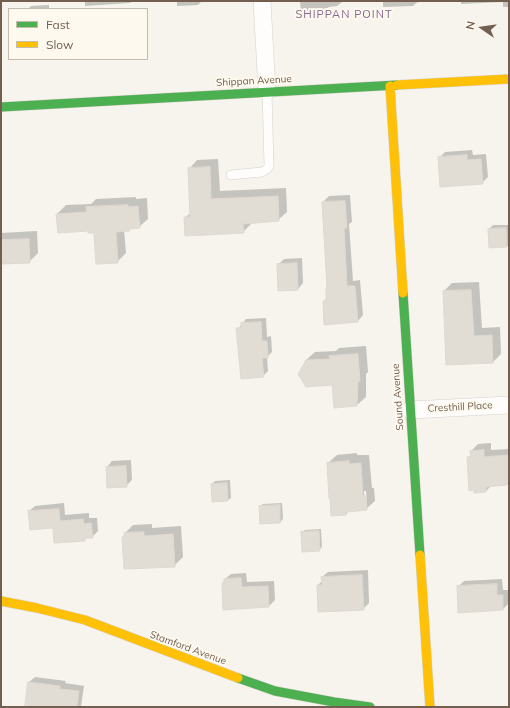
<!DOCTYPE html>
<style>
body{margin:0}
#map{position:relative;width:510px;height:708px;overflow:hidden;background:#f6f4ed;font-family:Mulish,sans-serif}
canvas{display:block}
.frame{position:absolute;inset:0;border:2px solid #725f4f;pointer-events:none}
.legend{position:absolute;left:8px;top:8px;width:140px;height:52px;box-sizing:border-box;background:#fdf9ef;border:1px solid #c5bbaf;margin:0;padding:5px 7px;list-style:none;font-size:12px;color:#725f4f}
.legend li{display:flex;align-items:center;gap:8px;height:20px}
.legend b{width:20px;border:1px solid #c5bbaf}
.north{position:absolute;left:462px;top:8px;width:40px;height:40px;-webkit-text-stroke:3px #fdf9ef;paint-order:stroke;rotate:283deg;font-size:11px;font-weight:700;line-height:16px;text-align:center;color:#725f4f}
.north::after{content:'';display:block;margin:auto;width:14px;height:18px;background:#725f4f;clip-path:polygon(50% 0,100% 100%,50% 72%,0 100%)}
</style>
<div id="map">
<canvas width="510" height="708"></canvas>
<div class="frame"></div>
<ul class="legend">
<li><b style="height:5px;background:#4caf50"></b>Fast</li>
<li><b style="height:5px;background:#ffc107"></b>Slow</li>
</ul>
<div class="north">N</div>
</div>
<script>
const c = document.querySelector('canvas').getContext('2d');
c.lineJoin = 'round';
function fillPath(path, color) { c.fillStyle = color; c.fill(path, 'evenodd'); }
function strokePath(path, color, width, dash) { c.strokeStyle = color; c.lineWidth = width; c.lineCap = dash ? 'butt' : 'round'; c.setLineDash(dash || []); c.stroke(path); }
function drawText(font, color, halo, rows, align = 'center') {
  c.font = font + ' Mulish,sans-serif'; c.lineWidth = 4; c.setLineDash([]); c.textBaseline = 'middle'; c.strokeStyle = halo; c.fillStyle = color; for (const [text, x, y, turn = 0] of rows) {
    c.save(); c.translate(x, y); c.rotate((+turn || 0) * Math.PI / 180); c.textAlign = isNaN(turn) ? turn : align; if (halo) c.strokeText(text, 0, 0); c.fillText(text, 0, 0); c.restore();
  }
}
const shadow = new Path2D(`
 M85,1H132L130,3L85,6Z
 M177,1H202L198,5L177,6Z
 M300,1H353L342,2L337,6L329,7L324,11L301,13Z
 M383,1H422L416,3L413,6L383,7Z
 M461,1H509V7H503V2L461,4Z
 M49,5V9H28L31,6Z
 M472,150L473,155L486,154L488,177L482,183L439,158L445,152Z
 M218,159L220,191L286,188L287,212L278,220L252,223L243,232L185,218L191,212L189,169L197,160Z
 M350,195L352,222L349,224L353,281L360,280L363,315L358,321L324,301L327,298V288L328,287L323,202L329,196Z
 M136,197V199L147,198L148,219L139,227H132L129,230H124L126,253L117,262L95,232L88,230L57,214L66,205L91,204L96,199Z
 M493,225H509V246L490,247L489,229Z
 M37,231L38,253L29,262L2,264L1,265V233Z
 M302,258L303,283L298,289L278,265L284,259Z
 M479,282L482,328L500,327L501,354L493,362L447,364L444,291L452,283Z
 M266,318L267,337L271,336L272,352L267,357L268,371L263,376L238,329L246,319Z
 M366,346L368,372L366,374V397L357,405L306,360L315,352L336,351L339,348Z
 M491,443V450L509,449V482L507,484L492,485L486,491L475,492L468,458L471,455V451L478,444Z
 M357,453V455H369L372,488H374L375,501L366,509L349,511L346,514L331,497L328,463L337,455ZM364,491H366L367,503H365Z
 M131,460L132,480L126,486L107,467L112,461Z
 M230,480L231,498L228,500L212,484L215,481Z
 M64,503L65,515L89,513V518H97L98,531L92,537H87L84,540L54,526L29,511L35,506Z
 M282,503L283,519L280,522L260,506L263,504Z
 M152,524V528L181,526L183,557L174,566L123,537L125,535V533L133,525Z
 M321,529L322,547L319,550L302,532L305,530Z
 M368,570L369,603L363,609L318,585L323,580L322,577L328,572Z
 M246,573L247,582L274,581L275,600L269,606L223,583L225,579L231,574Z
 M502,579L503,590H508V604L503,609L458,587L464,581Z
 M35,677L66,681L65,683L84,686L81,706L80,707H26L29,682Z`);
const building = new Path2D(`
 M467,155V160L481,159L483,184L440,187L438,157Z
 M210,167L211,199L278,196L279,221L243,224L244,233L185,236L184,217H190L188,168Z
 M345,201L347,228H344L347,286H355L358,322L324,325L323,301H326V288H327L322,202Z
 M128,205V207L138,206L140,228L129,229L130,231L116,232L118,263L96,264L94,233H88V231L58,233L56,214L87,212L86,207Z
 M506,228L507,247L489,248L488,229Z
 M29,239L30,263L1,264V240Z
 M297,263L298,290L278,291L277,264Z
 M471,290L474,336L492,335L493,363L446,365L443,291Z
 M261,322L262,341H267L268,358H262L264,377L241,379L236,328H241V323Z
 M358,354L360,381L358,382L357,406L334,408L332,385L306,387L298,374L306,360L330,359L329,356Z
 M484,450V457L508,455L509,483H507V485L486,487V492L474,493V490L469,491L467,457H471L470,451Z
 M349,461V464L361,463L363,496H366L367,510L346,512V515L331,516L330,498H329L327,463Z
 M126,466L127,487L107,488L106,467Z
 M227,483L228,501L212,502L211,484Z
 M280,505V523L260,524L259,506Z
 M59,509L60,521L83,519L84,524L91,523L93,538H85V541L54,543L53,528L30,530L28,511Z
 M319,531L320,551L302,552L301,532Z
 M144,532V536L173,534L175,567L124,569L122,537H124V533Z
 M362,575L364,610L318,612L317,585H322L321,577Z
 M241,578L242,587L268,586L269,607L223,610L222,583H224V579Z
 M497,584V595H503V610L458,613L457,586Z
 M28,682L60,686V689L79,691L77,707H25Z`);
const lane = new Path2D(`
 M231,175L262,172L267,169L269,166L267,91`);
const street = new Path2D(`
 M262,1L267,91
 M410,410L509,405`);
const fast = new Path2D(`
 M1,107L397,85
 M403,293L420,555
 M238,678L275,691L334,702L370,707`);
const slow = new Path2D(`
 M397,85L509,79
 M390,86L403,293
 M420,555L430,707
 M1,601L37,608L85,620L238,678`);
const streetNames = [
 ["Shippan Avenue",254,81,-3],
 ["Sound Avenue",398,397,-94],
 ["Cresthill Place",460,407,-3],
 ["Stamford Avenue",188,648,20]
];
const neighbourhoodNames = [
 ["SHIPPAN POINT",344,15]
];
fillPath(shadow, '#0003');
fillPath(building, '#e2ddd4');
strokePath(building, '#ded8d0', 1);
strokePath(lane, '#d5d1cb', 10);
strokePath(street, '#d5d1cb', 18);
strokePath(fast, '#d6d1cb', 10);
strokePath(slow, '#d6d1cb', 10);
strokePath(lane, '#fefdfc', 9);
strokePath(street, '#fefdfc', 17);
strokePath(fast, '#4caf50', 9);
strokePath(slow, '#ffc107', 9);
drawText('10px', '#725f4f', '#fdf9ef', streetNames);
c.letterSpacing = '1px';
drawText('11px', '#85678d', '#fdf9ef', neighbourhoodNames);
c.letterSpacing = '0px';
</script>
